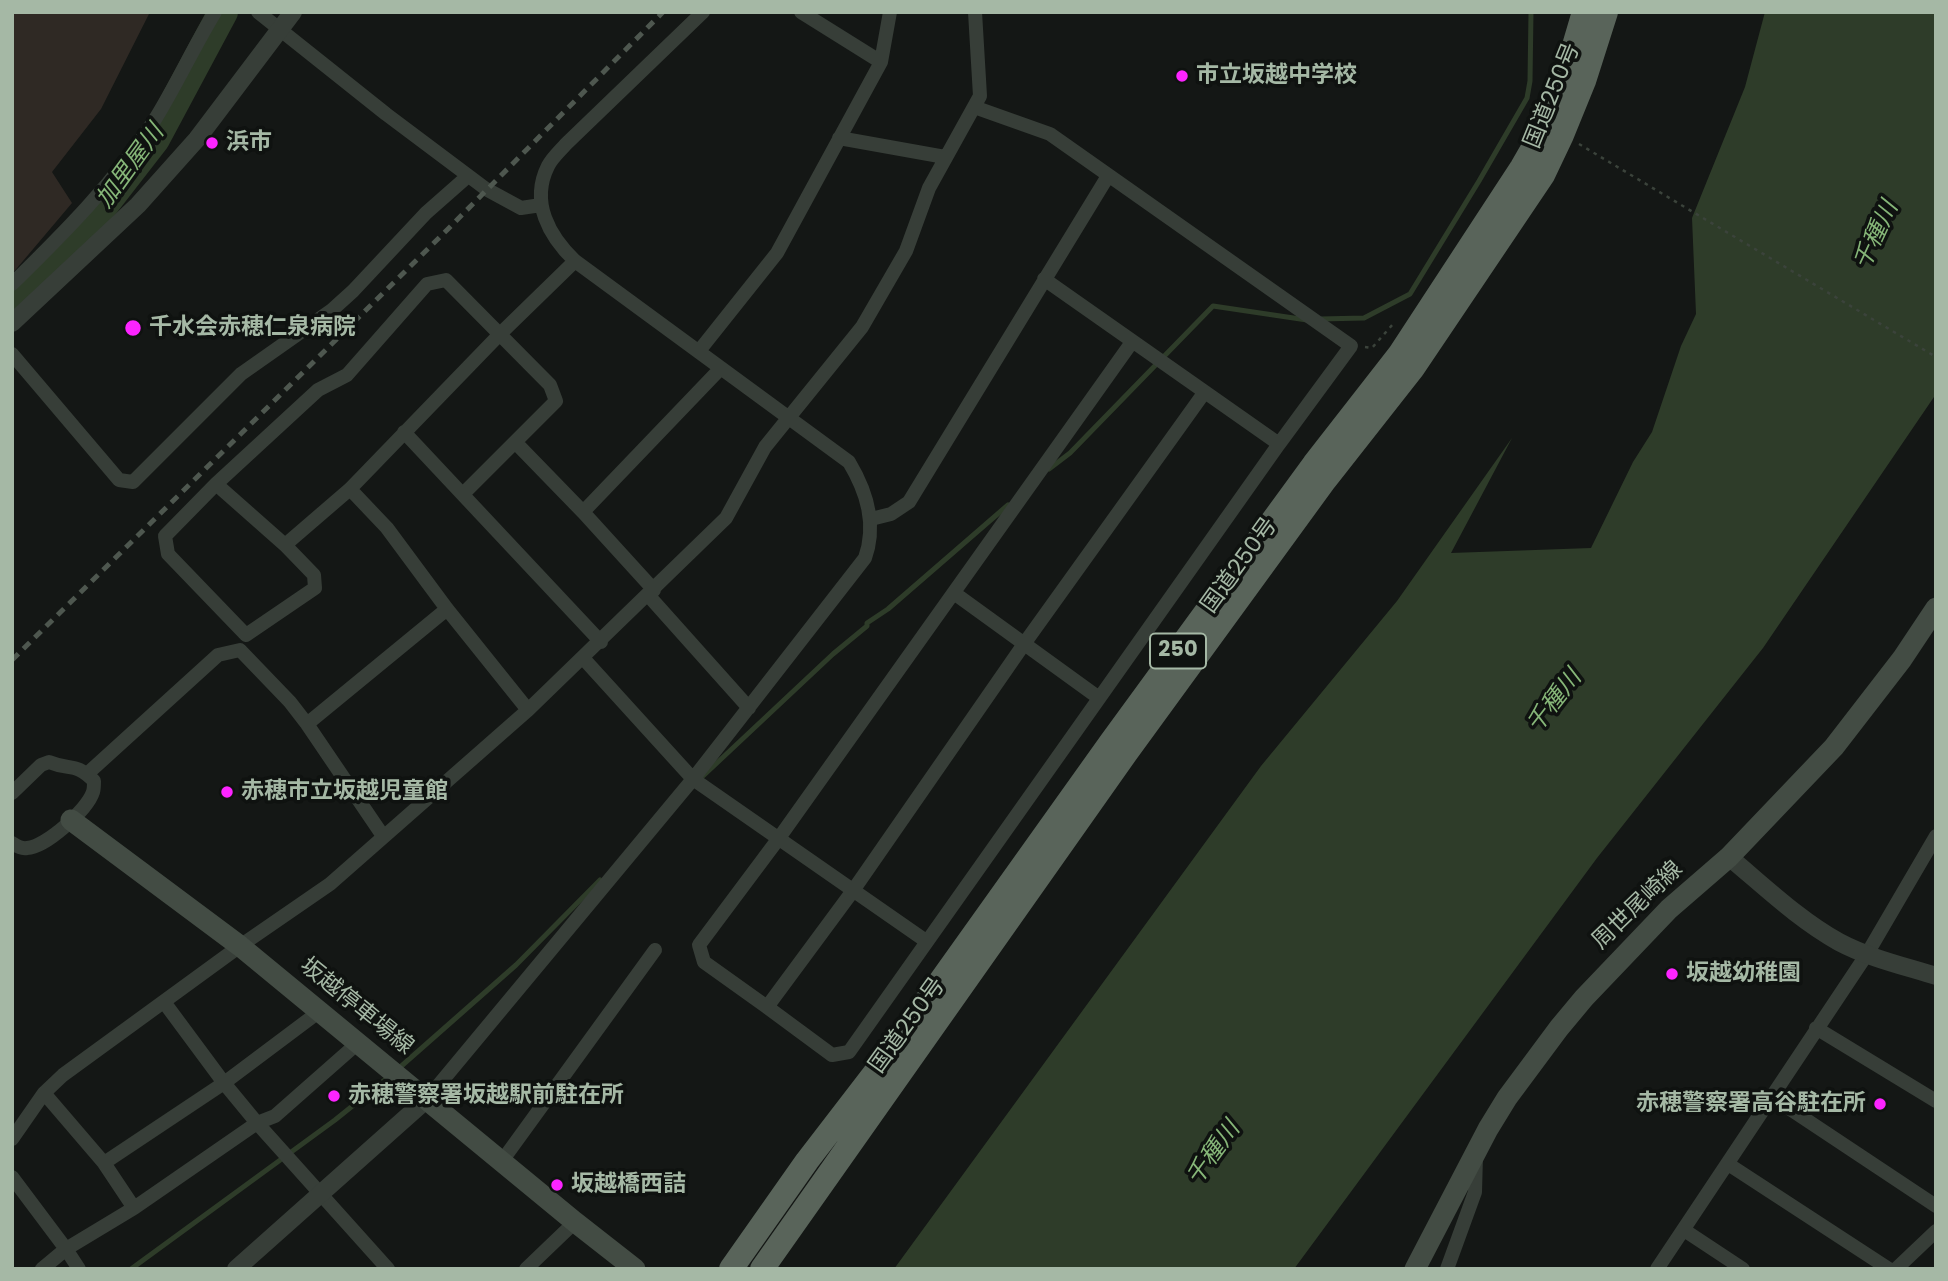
<!DOCTYPE html>
<meta charset="utf-8">
<style>
body{margin:0}
#map{position:relative;width:1948px;height:1281px;overflow:hidden;background:#141715;font-family:Poppins,sans-serif}
canvas{display:block}
.frame{position:absolute;inset:0;border:14px solid #a5b8a5;pointer-events:none}
</style>
<div id="map">
<canvas width="1948" height="1281"></canvas>
<div class="frame"></div>
</div>
<script>
const c = document.querySelector('canvas').getContext('2d');
c.lineJoin = 'round';
function fillPath(path, color) { c.fillStyle = color; c.fill(path, 'evenodd'); }
function strokePath(path, color, width, dash) { c.strokeStyle = color; c.lineWidth = width; c.lineCap = dash ? 'butt' : 'round'; c.setLineDash(dash || []); c.stroke(path); }
function drawText(font, color, halo, rows, align = 'center') {
  c.font = font + ' Poppins,"Noto Sans JP",sans-serif'; c.lineWidth = 7; c.setLineDash([]); c.textBaseline = 'middle'; c.strokeStyle = halo; c.fillStyle = color; for (const [text, x, y, turn = 0] of rows) {
    c.save(); c.translate(x, y); c.rotate((+turn || 0) * Math.PI / 180); c.textAlign = isNaN(turn) ? turn : align; if (halo) c.strokeText(text, 0, 0); c.fillText(text, 0, 0); c.restore();
  }
}
const green = new Path2D(`
 M12,12H150L101,109L52,172L72,203L12,274Z`);
const water = new Path2D(`
 M1765,12H1936V394L1763,648L1597,858L1294,1269H894L1261,766L1397,601L1512,438L1451,553L1591,548L1633,462L1652,432L1681,346L1696,314L1692,218L1745,87Z`);
const stream = new Path2D(`
 M1320,319L1364,318L1410,294L1479,181L1527,98L1530,81L1531,12
 M1049,469L1070,453L1213,306L1307,320
 M703,776L833,654L867,626V623L888,609L1008,505
 M398,1069L516,965L600,880
 M131,1269L335,1120L391,1075`);
const river = new Path2D(`
 M12,301L53,258L75,242L155,139L223,12`);
const path = new Path2D(`
 M1579,144L1936,357
 M1365,347L1372,348L1393,324`);
const minor = new Path2D(`
 M258,12L386,114L486,189L521,208L541,205
 M801,12L881,62
 M974,107L1050,134L1351,346L1279,444
 M839,138L945,157
 M12,284C64,233 115,182 154,121C176,86 193,48 215,12
 M1132,342L779,838L699,945L704,962L767,1007L852,892L1024,644L1204,393
 M699,351L777,253L881,62L890,12
 M12,354L119,480L133,482L241,374L332,310L353,291L426,213L468,176
 M404,432L601,642
 M516,443L583,512L654,590
 M216,484L285,545
 M350,489L387,528L447,609L528,710
 M463,494L556,401L550,385L446,280L427,284L347,375L318,390L216,484L165,536L168,554L246,635L315,588L314,575L285,545L350,489L499,335L575,261
 M583,512L721,368
 M871,519L891,514L909,502L1108,176
 M954,593L1099,698
 M648,595L749,708
 M583,658L693,779L926,941
 M307,724L447,609
 M87,774L218,655L240,650L290,702L307,724L383,836
 M12,793L41,765L49,762C71,771 75,762 94,781C94,784 94,789 93,792C87,810 46,847 27,848C21,849 17,846 12,843
 M164,1002L224,1083L257,1123L275,1116L359,1042
 M767,1007L832,1055L849,1052L1279,444L1044,279
 M1816,1028L1936,1101
 M44,1093L104,1163L134,1208
 M1772,1097L1936,1206
 M427,1099L693,779L865,558C877,524 867,492 849,462L575,261C549,236 530,202 548,166C552,158 560,151 566,144L703,12
 M12,1139L44,1093L63,1075L240,946L330,884L528,710L726,518L765,447L862,327L906,251L929,188L980,96L975,12
 M502,1161L655,950
 M104,1163L224,1083L320,1011
 M1728,1164L1889,1269
 M12,1177L66,1249L134,1208L257,1123L388,1269
 M1684,1230L1743,1269
 M42,1269L66,1249L79,1269
 M526,1269L575,1222
 M1447,1269L1475,1192L1476,1156
 M1657,1269L1867,954L1936,836
 M1896,1269L1936,1231`);
const tertiary = new Path2D(`
 M12,323L138,205L197,139L293,12
 M1729,857C1764,886 1799,920 1839,942C1869,958 1904,966 1936,976
 M236,1269L427,1099`);
const secondary = new Path2D(`
 M71,820L240,946L575,1222L635,1269
 M1415,1269L1488,1129L1507,1098L1559,1028L1584,998L1669,909L1729,857L1834,747L1902,659L1936,608`);
const trunk = new Path2D(`
 M731,1269L807,1161L877,1070L1111,742L1314,464L1399,355L1522,167L1545,127L1566,73L1584,12
 M762,1269L1126,753L1325,480L1413,368L1543,175L1562,135L1584,81L1606,12`);
const rail = new Path2D(`
 M12,660L447,230L663,12`);
const markers = [
 [1182,76,7,"#fc24ff"],
 [212,143,7,"#fc24ff"],
 [133,328,9,"#fc24ff"],
 [227,792,7,"#fc24ff"],
 [1672,974,7,"#fc24ff"],
 [334,1096,7,"#fc24ff"],
 [1880,1104,7,"#fc24ff"],
 [557,1185,7,"#fc24ff"]
];
const shields = [
 [1178,651,56]
];
const shieldNames = [
 ["250",1178,651]
];
const poiNames = [
 ["市立坂越中学校",1196,76],
 ["浜市",226,143],
 ["千水会赤穂仁泉病院",149,328],
 ["赤穂市立坂越児童館",241,792],
 ["坂越幼稚園",1686,974],
 ["赤穂警察署坂越駅前駐在所",348,1096],
 ["赤穂警察署高谷駐在所",1866,1104,"right"],
 ["坂越橋西詰",571,1185]
];
const streetNames = [
 ["国道250号",1553,96,-68],
 ["国道250号",1240,566,-54],
 ["周世尾崎線",1638,906,-44],
 ["坂越停車場線",356,1007,39],
 ["国道250号",908,1026,-54]
];
const waterNames = [
 ["加里屋川",131,167,-54],
 ["千種川",1877,236,-65],
 ["千種川",1555,702,-52],
 ["千種川",1214,1154,-54]
];
fillPath(green, '#2f2924');
fillPath(water, '#2e3c29');
strokePath(stream, '#2e3c29', 5);
strokePath(river, '#2e3c29', 30);
strokePath(path, '#3b433b', 2.5, [3.5, 5]);
strokePath(minor, '#373e38', 14);
strokePath(tertiary, '#373e38', 18);
strokePath(secondary, '#434c44', 21);
strokePath(trunk, '#59645a', 24);
strokePath(rail, '#4e574f', 5, [9, 7]);
for (const [x, y, r, color] of markers) { const dot = new Path2D(); dot.arc(x, y, r, 0, 2 * Math.PI); c.fillStyle = color; c.fill(dot); strokePath(dot, '#0f1210', 2.5); }
for (const [x, y, w] of shields) { const box = new Path2D(); box.roundRect(x - w / 2, y - 17.5, w, 35, 5); c.fillStyle = '#0f1210'; c.fill(box); strokePath(box, '#a5b8a5', 2); }
drawText('bold 21px', '#a5b8a5', null, shieldNames);
drawText('bold 23px', '#a5b8a5', '#0f1210', poiNames, 'left');
drawText('23px', '#a5b8a5', '#0f1210', streetNames);
drawText('italic 24px', '#86b678', '#0f1210', waterNames);
</script>
